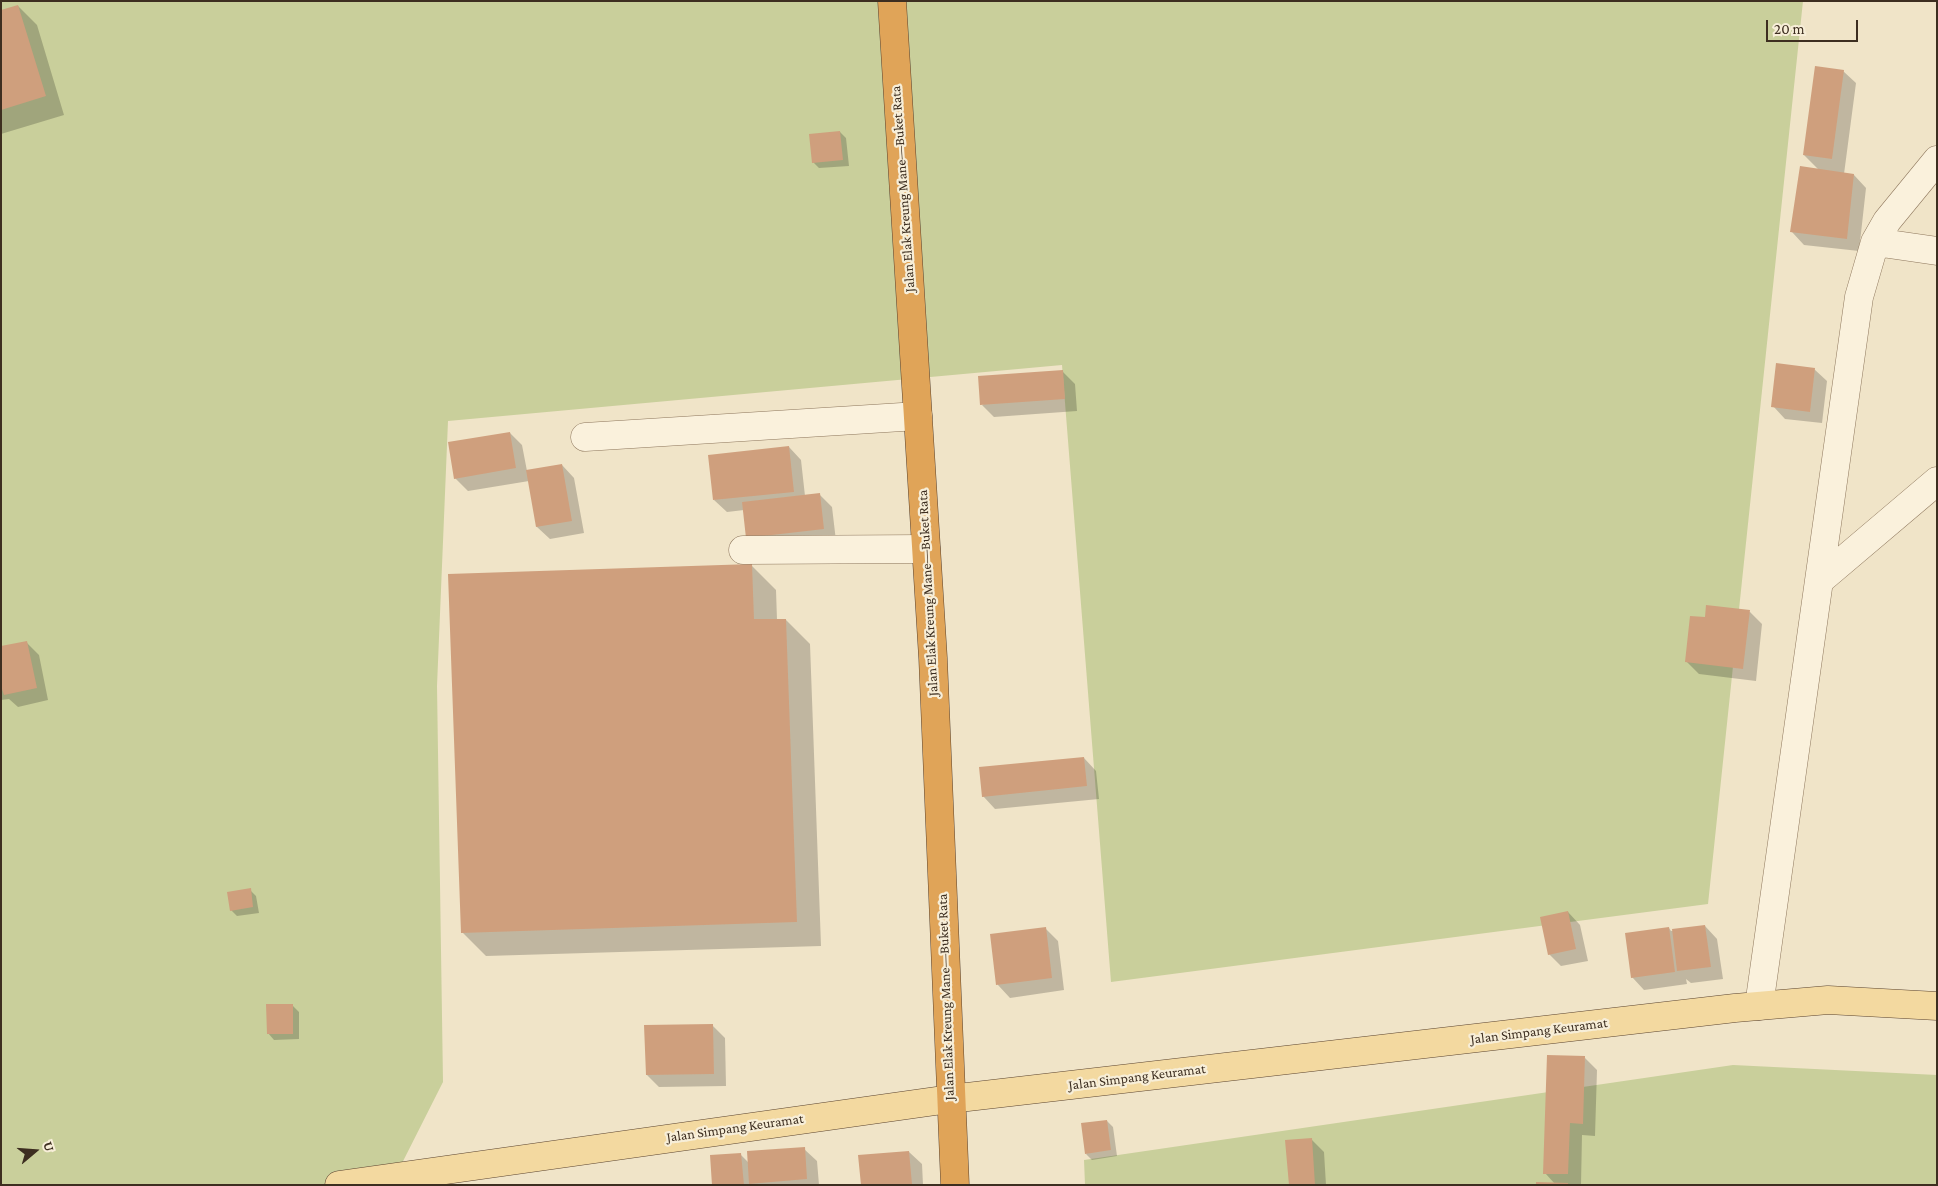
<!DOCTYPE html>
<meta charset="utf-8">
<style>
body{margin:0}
#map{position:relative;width:1938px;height:1186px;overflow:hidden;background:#f0e4c8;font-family:"Crimson Pro",serif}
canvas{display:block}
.frame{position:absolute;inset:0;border:2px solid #3d2e20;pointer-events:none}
.north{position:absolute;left:10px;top:1126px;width:50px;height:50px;-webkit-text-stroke:4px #f7eed8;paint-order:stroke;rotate:72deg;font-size:14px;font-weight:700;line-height:20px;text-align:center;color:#3d2e20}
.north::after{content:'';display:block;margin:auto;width:18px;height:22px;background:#3d2e20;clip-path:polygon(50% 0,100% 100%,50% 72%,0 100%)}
.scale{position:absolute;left:1766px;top:20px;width:92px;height:22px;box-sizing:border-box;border:2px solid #3d2e20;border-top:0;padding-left:6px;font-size:15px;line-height:18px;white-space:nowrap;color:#3d2e20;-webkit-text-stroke:4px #f7eed8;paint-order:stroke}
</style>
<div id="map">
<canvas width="1938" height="1186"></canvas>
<div class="frame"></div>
<div class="north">U</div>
<div class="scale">20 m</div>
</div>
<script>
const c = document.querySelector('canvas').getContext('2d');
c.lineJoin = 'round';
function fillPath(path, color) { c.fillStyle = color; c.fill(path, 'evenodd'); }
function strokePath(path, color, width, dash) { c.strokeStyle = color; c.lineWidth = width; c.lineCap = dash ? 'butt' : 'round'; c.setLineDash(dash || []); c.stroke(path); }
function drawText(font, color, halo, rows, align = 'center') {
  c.font = font + ' "Crimson Pro",serif'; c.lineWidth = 4.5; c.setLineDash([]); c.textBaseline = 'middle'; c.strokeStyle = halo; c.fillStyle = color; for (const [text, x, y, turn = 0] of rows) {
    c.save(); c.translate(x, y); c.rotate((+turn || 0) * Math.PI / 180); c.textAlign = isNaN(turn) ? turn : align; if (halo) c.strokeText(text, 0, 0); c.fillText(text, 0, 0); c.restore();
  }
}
const green = new Path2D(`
 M1,1H1803L1708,904L1111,982L1062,365L448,421L437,686L443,1082L391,1185H1Z
 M1733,1065L1937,1075V1185H1085L1084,1160Z`);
const shadow = new Path2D(`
 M18,6L37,25L64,115L1,134V11Z
 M1843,71L1856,83L1844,174L1854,175L1866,188L1859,251L1804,245L1792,232L1819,170L1804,155Z
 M840,132L846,138L849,166L819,168L813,162Z
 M1814,369L1827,381L1822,423L1785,419L1773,406Z
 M1062,371L1075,384L1077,411L994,417L982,405Z
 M510,433L522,445L527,471L562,465L574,478L584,533L550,539L537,527L529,481L468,491L455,478Z
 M789,447L801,460L805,496L819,494L832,507L836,541L760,550L744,510L727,512L714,500Z
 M751,565L776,590L777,620H786L810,644L821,946L486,956L462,932Z
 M1750,612L1762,624L1756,681L1699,674L1686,661L1706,619Z
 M26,642L39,655L48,700L18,707L9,699L1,700V647Z
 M1084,758L1096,771L1099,799L995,809L983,796Z
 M250,890L256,896L259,913L237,916L231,910Z
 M1568,912L1580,925L1588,961L1561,966L1549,954Z
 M1705,926L1717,939L1723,979L1691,983L1686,979L1687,984L1644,990L1632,977L1669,928L1671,931Z
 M1045,928L1058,941L1064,990L1010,998L998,985L991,935Z
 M293,1006L299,1012V1039L274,1040L268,1033Z
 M712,1025L725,1038L726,1086L659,1087L647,1075Z
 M1585,1058L1597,1070L1595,1136L1582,1135L1581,1185H1538L1555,1184L1545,1173Z
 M1107,1121L1113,1127L1117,1156L1092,1160L1086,1154Z
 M1311,1139L1324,1152L1326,1185H1290Z
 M804,1149L817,1161L819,1185H714L740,1154L749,1163Z
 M909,1152L922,1164L923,1185H862Z`);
const building = new Path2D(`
 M18,5L46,96L1,110V10Z
 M1815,66L1844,70L1832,159L1803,155Z
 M840,131L843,160L812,163L809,134Z
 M1800,166L1854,174L1847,239L1790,232Z
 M1776,363L1815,368L1810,412L1771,407Z
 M1063,370L1065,399L980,405L978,376Z
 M510,432L516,468L454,479L448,442Z
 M789,446L794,492L713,500L708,455Z
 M562,464L572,521L536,527L526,470Z
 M820,493L824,529L746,538L742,502Z
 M752,564L754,619H786L797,922L461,933L448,574Z
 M1706,605L1750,610L1743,669L1685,662L1690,616L1705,617Z
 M27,641L37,688L4,695L1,686V646Z
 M1084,757L1087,786L982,797L979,767Z
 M251,888L253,907L230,911L227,892Z
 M1568,911L1576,949L1548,955L1540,917Z
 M1705,925L1711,967L1677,971L1672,929Z
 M1046,927L1052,978L996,985L990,934Z
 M1669,927L1675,972L1631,978L1625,933Z
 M266,1004H293V1034H267Z
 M713,1024L714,1074L646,1075L644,1025Z
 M1547,1055L1585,1056L1583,1124L1570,1123L1568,1174H1543Z
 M1107,1120L1111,1150L1085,1154L1081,1123Z
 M1312,1138L1315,1185H1289L1285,1140Z
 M805,1147L807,1179L749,1184L747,1151Z
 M909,1151L912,1184L861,1185L858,1155Z
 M741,1153L744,1185H712L710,1155Z
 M1536,1182L1568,1183V1185H1536Z`);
const minor = new Path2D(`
 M1875,242L1937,251
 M585,437L918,416
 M743,550L926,549
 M1819,581L1937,481
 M1759,1006L1859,297L1875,242L1887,221L1937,160`);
const major = new Path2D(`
 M339,1185L950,1099L1735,1008L1828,1000L1937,1006`);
const highway = new Path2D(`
 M892,1L933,658L955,1185`);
const streetNames = [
 ["Jalan Elak Kreung Mane—Buket Rata",903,189,-94],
 ["Jalan Elak Kreung Mane—Buket Rata",928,593,-93],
 ["Jalan Elak Kreung Mane—Buket Rata",946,997,-92],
 ["Jalan Simpang Keuramat",1539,1031,-7],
 ["Jalan Simpang Keuramat",1137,1077,-7],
 ["Jalan Simpang Keuramat",735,1128,-8]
];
fillPath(green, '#c9cf9b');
fillPath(shadow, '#0003');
fillPath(building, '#cf9f7d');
strokePath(minor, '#8d765c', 29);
strokePath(major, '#5b4430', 29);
strokePath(highway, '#5b4430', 29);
strokePath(minor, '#faf1dc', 28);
strokePath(major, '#f3d9a0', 28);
strokePath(highway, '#e0a458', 28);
drawText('14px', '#3d2e20', '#f7eed8', streetNames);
</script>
